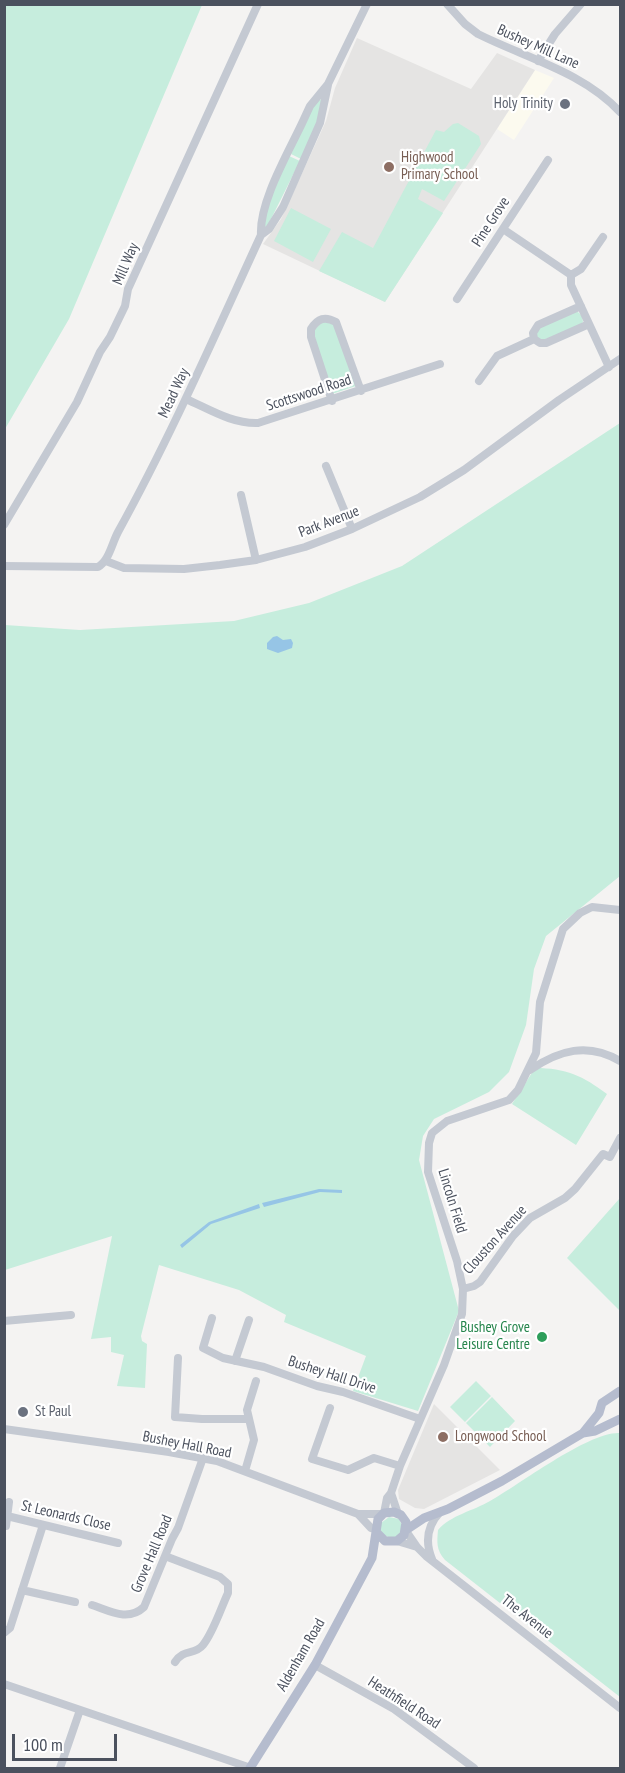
<!DOCTYPE html>
<style>
body{margin:0}
#map{position:relative;width:625px;height:1773px;overflow:hidden;background:#f4f3f2;font-family:"PT Sans Narrow",sans-serif}
canvas{display:block}
.frame{position:absolute;inset:0;border:6px solid #4b515e;pointer-events:none}
.scale{position:absolute;left:12px;top:1734px;width:105px;height:27px;box-sizing:border-box;border:3px solid #4b515e;border-top:0;padding-left:8px;font-size:18px;line-height:21px;white-space:nowrap;color:#4b515e;-webkit-text-stroke:4px #fff;paint-order:stroke}
</style>
<div id="map">
<canvas width="625" height="1773"></canvas>
<div class="frame"></div>
<div class="scale">100 m</div>
</div>
<script>
const c = document.querySelector('canvas').getContext('2d');
c.lineJoin = 'round';
function fillPath(path, color) { c.fillStyle = color; c.fill(path, 'evenodd'); }
function strokePath(path, color, width, dash) { c.strokeStyle = color; c.lineWidth = width; c.lineCap = dash ? 'butt' : 'round'; c.setLineDash(dash || []); c.stroke(path); }
function drawText(font, color, halo, rows, align = 'center') {
  c.font = font + ' "PT Sans Narrow",sans-serif'; c.lineWidth = 4.5; c.setLineDash([]); c.textBaseline = 'middle'; c.strokeStyle = halo; c.fillStyle = color; for (const [text, x, y, turn = 0] of rows) {
    c.save(); c.translate(x, y); c.rotate((+turn || 0) * Math.PI / 180); c.textAlign = isNaN(turn) ? turn : align; if (halo) c.strokeText(text, 0, 0); c.fillText(text, 0, 0); c.restore();
  }
}
const commercial = new Path2D(`
 M535,70L554,78L514,140L497,129Z`);
const education = new Path2D(`
 M357,38L471,89L497,53L535,70L385,302L263,244L281,219L326,121L335,88Z
 M434,1404L500,1470L424,1509L415,1508L399,1499L398,1490Z`);
const green = new Path2D(`
 M5,4L202,5L69,319L5,429Z
 M319,99L322,100L318,119L301,159L291,154L310,112Z
 M458,123L479,136L481,144L444,201L422,189L418,199L443,213L385,302L319,271L342,232L373,248L436,130L444,132L453,124Z
 M289,156L300,161L267,227H264L268,204Z
 M291,208L331,229L313,262L274,241Z
 M575,312H578L582,316L583,322L580,325L541,341L537,337V330L539,328Z
 M328,321L334,325L356,386L332,394L314,335V330L322,322Z
 M620,423V876L546,936L534,969L526,1025L509,1072L489,1092L434,1119L423,1136L419,1160L459,1311L418,1411L353,1391L366,1356L284,1322L286,1315L239,1290L159,1265L141,1336L142,1341L147,1344L145,1388L117,1386L124,1355L111,1352V1337L91,1339L112,1236L5,1270V625L80,630L234,621L309,603L402,566Z
 M535,1068C566,1068 583,1076 607,1094L576,1145L512,1104Z
 M620,1198V1311L567,1258Z
 M476,1381L491,1396L465,1422L450,1407Z
 M492,1397L515,1421L490,1447L466,1423Z
 M620,1433V1697L445,1560C436,1550 437,1542 438,1530C451,1515 473,1511 490,1501C519,1485 589,1431 620,1433Z
 M389,1517L399,1519L402,1525L403,1531L394,1540L380,1533L381,1523Z`);
const water = new Path2D(`
 M277,636L283,640L291,639L293,643L292,648L278,653L267,649V643L273,637Z
 M319,1189L342,1190V1193L320,1192L264,1207L262,1203Z
 M259,1204L260,1208L211,1224L182,1248L180,1245L209,1222Z`);
const minor = new Path2D(`
 M447,4L465,24L478,34C526,58 583,72 620,112
 M538,61L555,34L581,4
 M503,229L571,275V285L609,367
 M261,235L269,229L283,207L320,123L328,85
 M571,275L581,269L603,237
 M457,299L548,160
 M581,306L538,325L533,333L534,339L540,343H546L589,324
 M479,381L497,356L534,339
 M186,399C209,409 232,424 258,423L440,364
 M332,401L311,337V329C318,318 325,316 336,322L361,391
 M326,466L352,529
 M241,495L256,560
 M4,525L77,402L100,352L110,337L125,306L128,289L258,4
 M106,561L124,568L184,569L220,565L256,560L305,547L352,529L420,497L464,470L559,400L620,359
 M4,566L98,567C109,561 112,543 118,532C171,436 215,335 261,235C259,201 290,150 304,119L310,106L328,84L367,4
 M530,1070C559,1050 588,1042 620,1061
 M463,1289L474,1286L480,1282L513,1236L530,1218L565,1198L575,1189L603,1154L610,1157L620,1138
 M212,1318L203,1348L223,1358L264,1367L317,1386L343,1392L420,1419
 M4,1321L71,1315
 M178,1358L175,1417L202,1419H248
 M235,1361L249,1320
 M330,1408L312,1459L348,1470L374,1458L400,1466
 M4,1429L169,1452L217,1461L358,1514H383
 M245,1471L254,1440L247,1410L256,1381
 M391,1493L398,1514
 M384,1513L387,1498L391,1493L400,1466L444,1365L462,1314L463,1289L457,1261L428,1172L429,1143L432,1133L447,1121L509,1100L518,1090L536,1053L540,1002L563,929L580,913L592,907L620,910
 M358,1514L371,1528L376,1529
 M7,1516L118,1543
 M6,1526L9,1502
 M406,1531L417,1547L426,1556L620,1708
 M397,1541L417,1547
 M165,1556L220,1577L228,1584V1593C221,1608 213,1633 203,1645C194,1656 184,1648 175,1662
 M432,1559C425,1542 427,1526 440,1512
 M22,1590L75,1602
 M92,1605C110,1611 128,1622 144,1607L172,1539L178,1528L203,1458
 M4,1633L10,1628L43,1525
 M315,1665L394,1709L474,1768
 M4,1684L251,1768
 M60,1768L80,1710`);
const major = new Path2D(`
 M583,1433L595,1431L620,1419
 M406,1530L424,1518L448,1509L502,1481L583,1433L599,1413L602,1403L620,1391
 M250,1768L315,1665L372,1558L378,1519L384,1513L394,1512L401,1515L406,1522L404,1535L397,1541H385L376,1532`);
const markers = [
 [565,104,6,"#6b7280"],
 [389,167,6,"#8d6e63"],
 [542,1337,6,"#2e9e5b"],
 [23,1412,6,"#6b7280"],
 [443,1437,6,"#8d6e63"]
];
const streetNames = [
 ["Bushey Mill Lane",538,47,24],
 ["Pine Grove",491,222,-57],
 ["Mill Way",126,264,-67],
 ["Mead Way",174,393,-65],
 ["Scottswood Road",309,393,-18],
 ["Park Avenue",329,522,-21],
 ["Lincoln Field",452,1201,73],
 ["Clouston Avenue",495,1240,-48],
 ["Bushey Hall Drive",332,1375,18],
 ["Bushey Hall Road",187,1445,11],
 ["St Leonards Close",66,1516,13],
 ["Grove Hall Road",152,1554,-67],
 ["The Avenue",527,1617,38],
 ["Aldenham Road",301,1655,-60],
 ["Heathfield Road",404,1703,33]
];
const worshipNames = [
 ["Holy Trinity",553,104],
 ["St Paul",35,1412,"left"]
];
const educationNames = [
 ["Highwood",401,158],
 ["Primary School",401,175],
 ["Longwood School",455,1437]
];
const leisureNames = [
 ["Bushey Grove",530,1328],
 ["Leisure Centre",530,1345]
];
fillPath(commercial, '#fcfaef');
fillPath(education, '#e5e4e3');
fillPath(green, '#c6eddd');
fillPath(water, '#96c5e6');
strokePath(minor, '#c4c9d2', 8);
strokePath(major, '#b5bcce', 9);
for (const [x, y, r, color] of markers) { const dot = new Path2D(); dot.arc(x, y, r, 0, 2 * Math.PI); c.fillStyle = color; c.fill(dot); strokePath(dot, '#fff', 2); }
drawText('15px', '#4b515e', '#fff', streetNames);
drawText('15px', '#5b616d', '#fff', worshipNames, 'right');
drawText('15px', '#785e54', '#fff', educationNames, 'left');
drawText('15px', '#27864d', '#fff', leisureNames, 'right');
</script>
